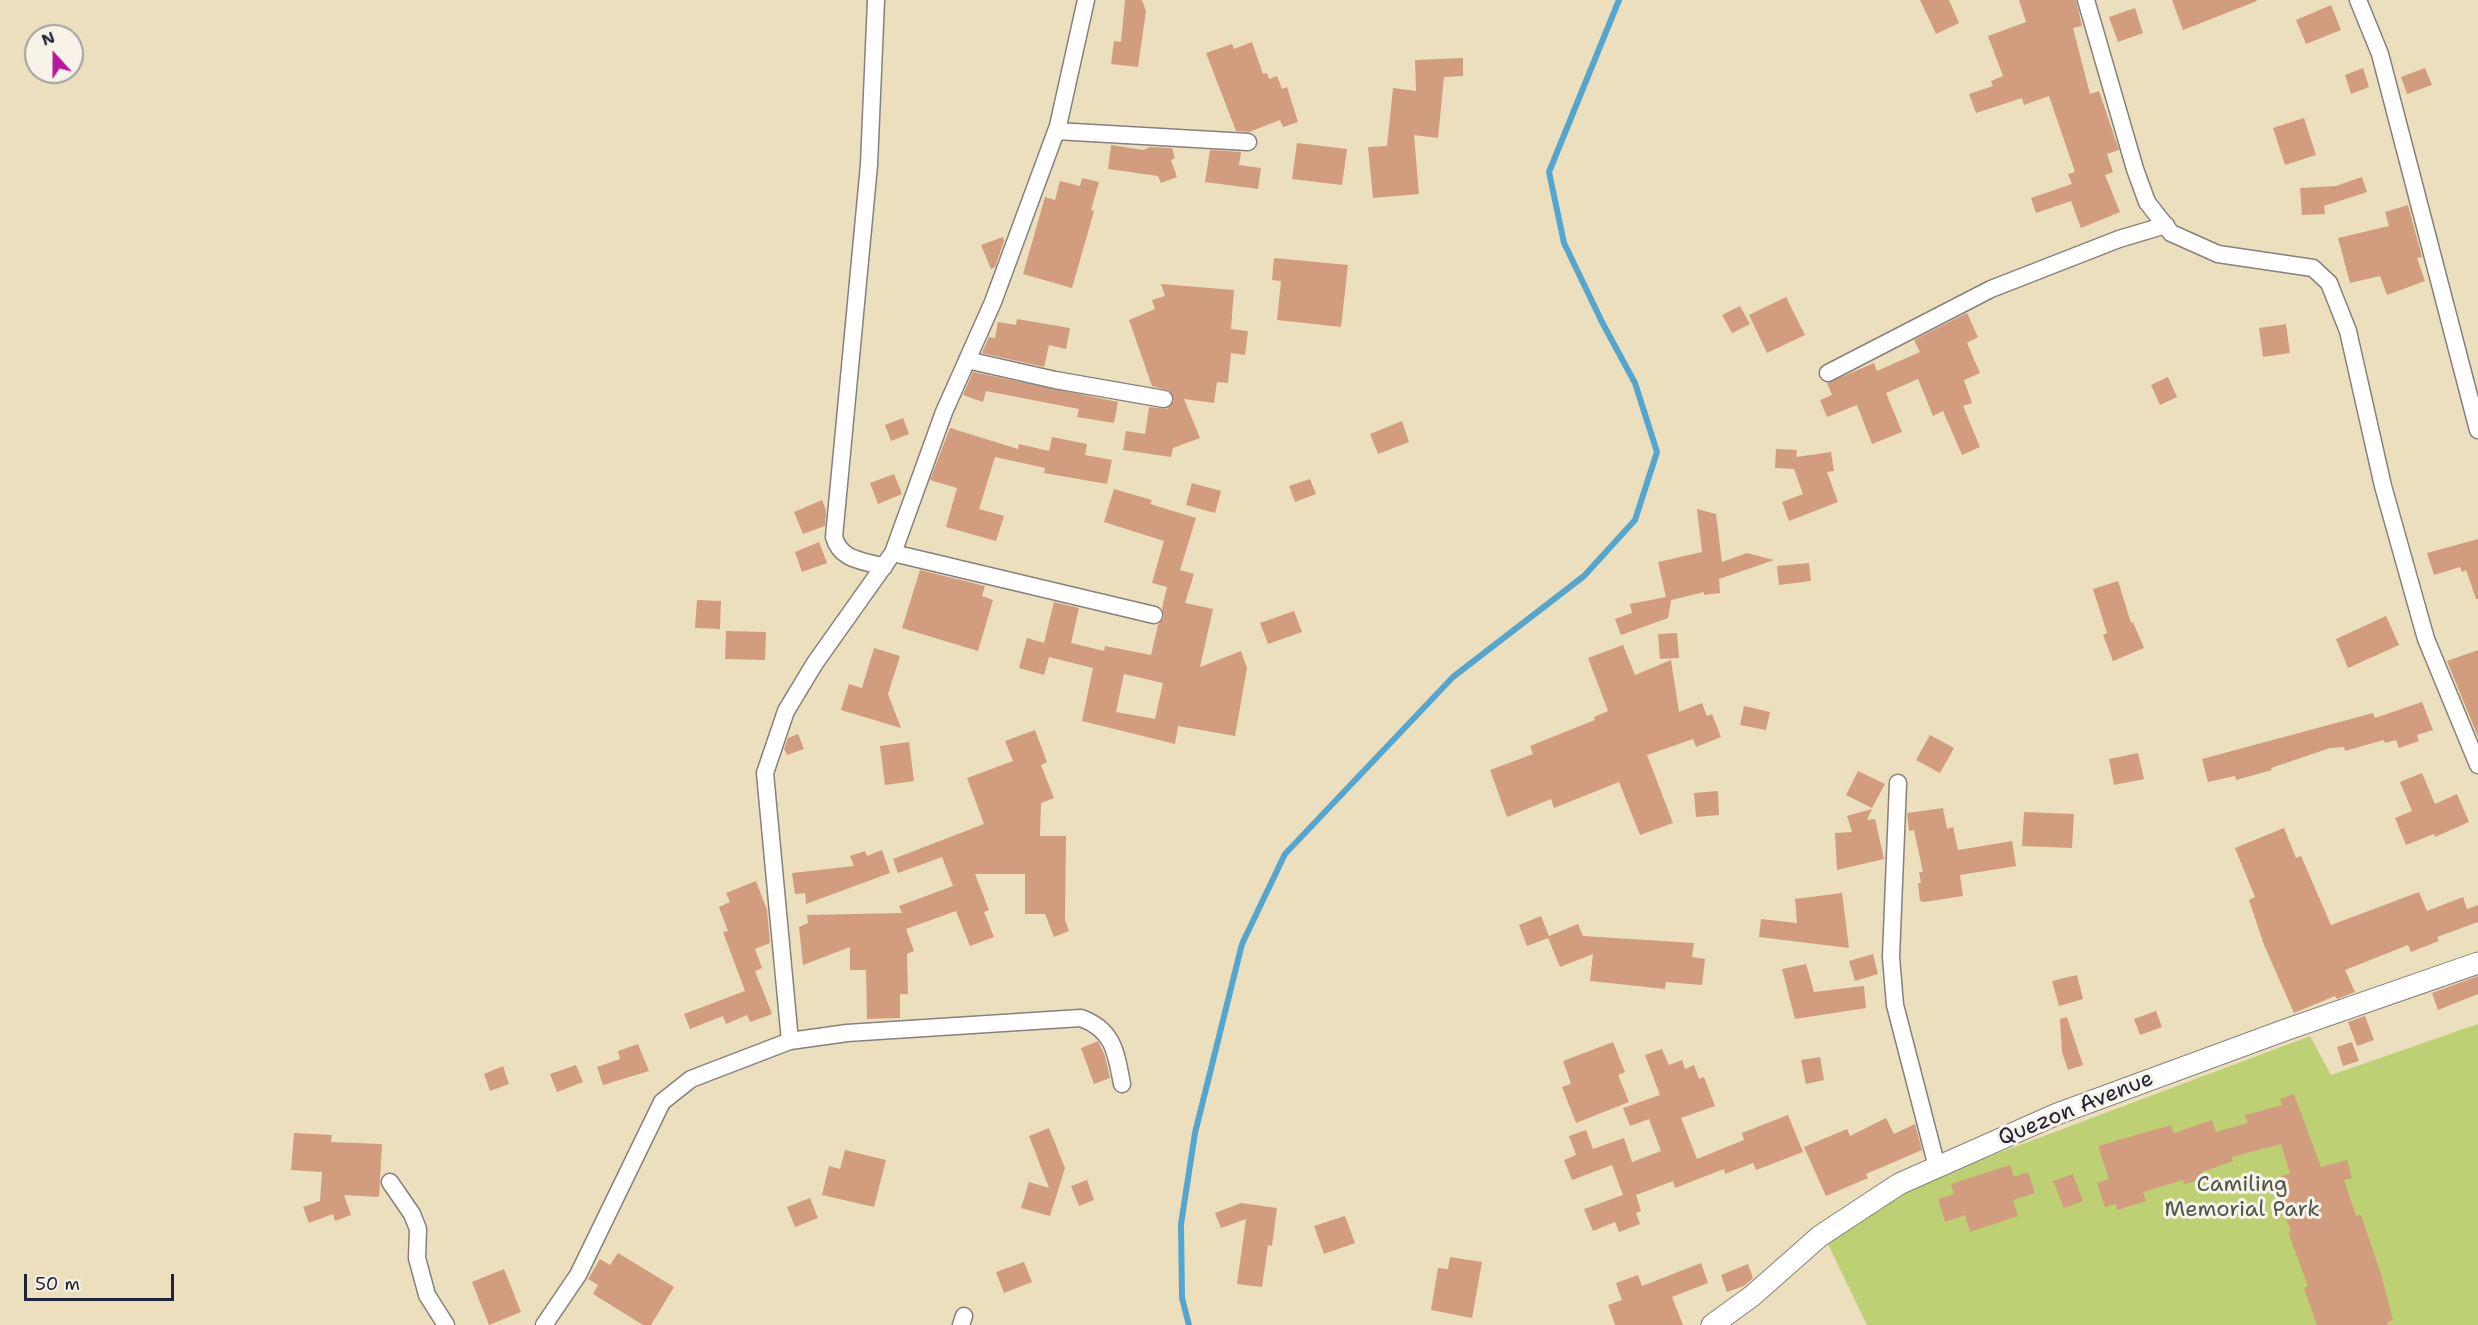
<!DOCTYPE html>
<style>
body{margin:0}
#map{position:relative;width:2478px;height:1325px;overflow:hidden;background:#ecdfbe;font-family:"Shantell Sans",sans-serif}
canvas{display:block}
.north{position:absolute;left:24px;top:24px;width:60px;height:60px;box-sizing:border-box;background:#f7f3e8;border:2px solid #a29fa3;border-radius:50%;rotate:339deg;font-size:16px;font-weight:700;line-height:24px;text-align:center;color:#22223b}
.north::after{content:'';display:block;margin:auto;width:21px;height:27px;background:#b5179e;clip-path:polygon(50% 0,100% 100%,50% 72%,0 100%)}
.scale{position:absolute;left:24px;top:1274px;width:150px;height:27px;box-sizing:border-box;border:3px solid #22223b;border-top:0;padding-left:8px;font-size:18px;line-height:21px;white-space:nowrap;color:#22223b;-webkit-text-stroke:4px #f7f3e8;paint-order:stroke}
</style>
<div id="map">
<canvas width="2478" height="1325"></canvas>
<div class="north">N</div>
<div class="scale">50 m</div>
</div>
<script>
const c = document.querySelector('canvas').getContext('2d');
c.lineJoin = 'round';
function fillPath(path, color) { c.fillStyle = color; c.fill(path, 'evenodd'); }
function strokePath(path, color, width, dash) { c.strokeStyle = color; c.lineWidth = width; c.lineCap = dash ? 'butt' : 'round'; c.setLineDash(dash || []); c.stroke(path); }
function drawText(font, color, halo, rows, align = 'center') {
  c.font = font + ' "Shantell Sans",sans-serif'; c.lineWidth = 6; c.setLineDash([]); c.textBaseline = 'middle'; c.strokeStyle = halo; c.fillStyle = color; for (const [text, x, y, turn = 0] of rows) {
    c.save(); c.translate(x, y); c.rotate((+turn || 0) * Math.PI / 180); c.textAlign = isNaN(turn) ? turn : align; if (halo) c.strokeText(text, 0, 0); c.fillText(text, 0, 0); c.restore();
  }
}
const green = new Path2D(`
 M2478,1024V1325H1867L1826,1240L1919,1183L2310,1036L2331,1075Z`);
const stream = new Path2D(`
 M1189,1325L1182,1298L1181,1224L1195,1133L1242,944L1285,854L1453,677L1584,576L1635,520L1657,452L1635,383L1603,324L1564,243L1549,172L1619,0`);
const building = new Path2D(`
 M1125,0H1142L1146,11L1138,67L1111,64L1114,41L1121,42Z
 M1920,0H1949L1959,23L1936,34Z
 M2019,0H2076L2082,26L2073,28L2090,94L2099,91L2119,150L2107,154L2113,172L2105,175L2120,212L2081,228L2071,201L2036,213L2031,198L2072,184L2068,174L2075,172L2049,96L2024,105L2022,98L1976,113L1969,94L1993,86L1991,81L2003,76L1988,36L2026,22Z
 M2172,0H2256L2257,1L2183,30Z
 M2331,5L2341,30L2306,44L2296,20Z
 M2135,8L2143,33L2118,42L2109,17Z
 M1252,42L1263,74L1267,73L1269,79L1277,76L1282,89L1287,87L1298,122L1283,127L1280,120L1249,132L1236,131L1206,53L1232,44L1234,49Z
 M1463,58V76L1444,77L1438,138L1414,135L1419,194L1373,198L1368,147L1387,146L1393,88L1416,91L1415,60Z
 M2363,68L2369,87L2351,94L2345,75Z
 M2425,68L2432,85L2407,94L2401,77Z
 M2304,118L2316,155L2285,165L2273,128Z
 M1297,143L1347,149L1342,185L1292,179Z
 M1111,145L1143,150L1150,147L1172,148L1175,158L1171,160L1177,177L1161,183L1158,176L1108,169Z
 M1210,150L1241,152L1239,165L1261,168L1258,189L1205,182Z
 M2362,177L2367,192L2324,206L2325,214L2302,215L2300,188L2336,186Z
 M1082,178L1099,182L1091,210L1094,211L1072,288L1023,274L1045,197L1055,200L1060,181L1080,186Z
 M2408,205L2422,257L2417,258L2425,281L2387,295L2380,276L2350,283L2338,238L2389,226L2385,212Z
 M1003,237L1004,241L995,267L991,269L981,245Z
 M1274,258L1348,265L1341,327L1277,320L1281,281L1272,280Z
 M1161,284L1234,290L1231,329L1248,331L1245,355L1231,353L1228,383L1217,382L1214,403L1184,399L1200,438L1173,448L1171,457L1123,450L1126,431L1145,434L1149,407L1167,409L1174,401L1170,391L1152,386L1129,320L1155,309L1152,300L1165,296Z
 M1786,297L1805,335L1767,353L1749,315Z
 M1740,306L1750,324L1732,333L1722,315Z
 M1967,313L1978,337L1967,343L1980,373L1964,380L1972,403L1963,406L1980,447L1962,455L1943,411L1933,416L1918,379L1886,393L1902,432L1872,444L1857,405L1827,417L1820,400L1832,395L1827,383L1874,363L1877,371L1920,352L1914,340Z
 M1017,319L1070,328L1066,349L1049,345L1044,367L982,353L989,337L995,338L998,322L1016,325Z
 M2286,324L2290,353L2263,357L2259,328Z
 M973,372L1118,402L1114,423L1077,417L1079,409L986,391L983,402L963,395Z
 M2168,377L2177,397L2160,405L2151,385Z
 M903,418L909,434L891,441L885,425Z
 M1402,421L1409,442L1378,454L1370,434Z
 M950,428L1018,449L1019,444L1049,451L1052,437L1087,444L1085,455L1112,460L1107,484L1044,473L1045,468L995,457L979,509L1004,516L996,541L946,527L957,488L930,480Z
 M1776,449L1797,450L1796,457L1831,452L1834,471L1827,472L1838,502L1789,521L1782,502L1803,494L1794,469L1775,468Z
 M894,474L902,494L878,504L870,483Z
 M1310,479L1316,494L1295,502L1289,486Z
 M1192,483L1221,491L1215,513L1186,505Z
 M1114,489L1152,500L1150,504L1196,518L1180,570L1194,574L1185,603L1213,609L1200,667L1241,651L1247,668L1235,736L1178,726L1175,744L1082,721L1093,668L1049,657L1044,675L1019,668L1027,638L1044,643L1054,602L1079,608L1071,643L1104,651L1105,646L1151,655L1158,625L1164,617L1162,608L1167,587L1152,583L1164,541L1104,522ZM1124,674L1163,683L1155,719L1116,712Z
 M822,500L826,510L825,526L803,534L794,512Z
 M1697,509L1716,514L1722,562L1747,553L1774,560L1719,579L1720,593L1704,595V592L1671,600L1668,618L1621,635L1615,619L1632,613L1630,604L1666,597L1658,562L1702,552Z
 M2478,539V599H2476L2466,570L2462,572L2460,567L2434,575L2427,553Z
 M819,542L827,563L802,572L795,552Z
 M1809,563L1811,581L1779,585L1777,566Z
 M920,570L985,586L982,596L993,600L978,651L902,628Z
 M2118,581L2131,623L2133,622L2144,648L2113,661L2103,635L2107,633L2093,589Z
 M697,600L721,601L720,629L695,628Z
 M1294,611L1302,632L1268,644L1260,623Z
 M2386,616L2399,645L2348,668L2336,639Z
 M726,631L766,632L765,660L725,659Z
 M1677,633L1679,658L1660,659L1658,634Z
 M1623,645L1635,675L1671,660L1679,712L1702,703L1707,716L1712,714L1721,737L1696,747L1693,739L1647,755L1673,823L1640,835L1619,782L1554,808L1551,799L1507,817L1490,770L1533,754L1530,746L1595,720L1594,717L1608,711L1588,658Z
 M874,648L900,656L888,694L901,728L841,710L849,684L862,688Z
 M2478,650V737L2447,661Z
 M2422,702L2433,730L2417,735L2419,741L2399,748L2396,740L2385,743L2384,740L2345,751L2344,747L2330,748L2271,768L2272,770L2236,780L2235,776L2208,782L2202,759L2373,713L2375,718Z
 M1744,706L1770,712L1766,730L1740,725Z
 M1035,730L1047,762L1041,765L1054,798L1041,803L1040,836H1066L1065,920L1069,931L1054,937L1045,914H1025V874H975L989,910L984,912L994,937L970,946L956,911L906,929L914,951L907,954L908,994H900V1018L867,1019L866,970H850V947L803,965L799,927L808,923L807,915L902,913L899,906L953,886L942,857L898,873L893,859L984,824L967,778L1013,761L1005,741Z
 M798,734L804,749L787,755L784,749L788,738Z
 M1930,735L1954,748L1940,773L1916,760Z
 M909,742L914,781L885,785L880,746Z
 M2138,753L2144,779L2114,785L2109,759Z
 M1858,771L1885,784L1872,808L1846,795Z
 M2422,773L2435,804L2457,794L2469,822L2435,837L2434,834L2406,845L2395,818L2412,811L2400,782Z
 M1718,791L1719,815L1696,817L1694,793Z
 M1943,808L1947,829L1953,827L1958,850L2012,841L2016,866L1960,875L1963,896L1924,902L1920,901L1918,883H1921L1919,872H1923L1914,830L1909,831L1907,813Z
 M1872,809L1867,820L1875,819L1884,859L1837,870L1835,833L1852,832L1847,816Z
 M2024,812L2074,814L2072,848L2022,846Z
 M2284,828L2296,858L2301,856L2331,925L2419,892L2427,911L2463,897L2467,909L2478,905V922L2437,937L2439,941L2411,952L2408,945L2345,970L2355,992L2337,999L2335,996L2294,1013L2264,945L2249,900L2255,897L2235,848Z
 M882,850L890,873L806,904L805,893L795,894L792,873L854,866L850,856L865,851L867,856Z
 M756,881L767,910L770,943L755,949L762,968L755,971L772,1014L750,1022L747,1015L726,1024L723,1016L690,1029L684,1014L745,991L723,932L728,931L719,907L730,902L726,893Z
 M1842,893L1849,948L1759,937L1761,919L1797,923L1795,899Z
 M1541,916L1549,936L1578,924L1583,936L1694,943L1692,957L1705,959L1702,985L1666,982L1665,989L1590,981L1593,954L1560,967L1548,938L1527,946L1519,925Z
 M1873,954L1878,974L1855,981L1849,961Z
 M1806,964L1814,992L1864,986L1866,1008L1795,1019L1782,969Z
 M2077,975L2083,999L2059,1006L2052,981Z
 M2478,976V994L2438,1010L2432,993Z
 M2156,1011L2162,1027L2140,1035L2134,1019Z
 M2365,1016L2374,1040L2357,1046L2348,1022Z
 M2067,1017L2083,1065L2068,1070L2062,1052L2060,1019Z
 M1098,1041L1105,1056L1110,1078L1094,1084L1081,1048Z
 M1613,1042L1625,1072L1618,1075L1629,1102L1576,1123L1562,1087L1571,1084L1563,1061Z
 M2352,1042L2359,1061L2343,1066L2337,1047Z
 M638,1044L649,1071L603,1085L597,1067L620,1059L618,1051Z
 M1662,1049L1669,1065L1682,1060L1685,1069L1694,1065L1699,1079L1704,1077L1715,1106L1681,1118L1697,1159L1744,1140L1742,1133L1788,1115L1803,1152L1756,1170L1753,1163L1725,1174L1724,1169L1675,1188L1673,1181L1636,1195L1641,1211L1636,1213L1640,1224L1619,1232L1615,1222L1593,1231L1584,1209L1623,1195L1612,1165L1572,1180L1564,1160L1576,1155L1569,1136L1586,1130L1593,1149L1624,1138L1632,1162L1661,1151L1649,1119L1630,1126L1623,1108L1660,1095L1645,1055Z
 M1820,1057L1824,1080L1806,1084L1801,1060Z
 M576,1065L583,1082L557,1092L550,1074Z
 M503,1066L509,1084L490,1091L484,1074Z
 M2294,1094L2321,1167L2347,1160L2352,1178L2344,1180L2356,1216L2361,1215L2381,1274L2393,1320L2387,1322L2388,1325H2317L2304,1288L2308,1286L2288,1232L2291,1231L2275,1190L2284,1186L2280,1177L2290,1173L2281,1144L2232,1157L2233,1161L2202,1172L2204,1179L2184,1184L2183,1180L2143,1192L2146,1201L2117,1210L2116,1204L2105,1207L2097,1183L2109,1179L2098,1146L2171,1125L2174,1133L2212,1120L2216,1132L2248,1123L2245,1115L2282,1105L2280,1099Z
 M1886,1118L1894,1134L1915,1124L1922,1150L1866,1174L1868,1178L1826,1196L1804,1147L1847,1129L1850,1136Z
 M1049,1128L1065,1168L1050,1216L1021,1208L1029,1182L1049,1188L1029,1136Z
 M294,1133L332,1135L331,1142L382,1144L379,1197L344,1195L351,1215L335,1221L333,1214L309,1223L303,1207L320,1201L322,1172L291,1170Z
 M845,1150L886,1160L874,1207L822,1195L829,1166L840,1169Z
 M2010,1165L2014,1177L2028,1172L2035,1193L2013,1200L2018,1216L1970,1232L1965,1215L1945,1222L1938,1199L1954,1194L1951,1184Z
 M2073,1174L2083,1201L2064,1208L2053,1181Z
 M1087,1180L1094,1200L1079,1206L1071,1186Z
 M810,1198L818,1218L795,1227L787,1207Z
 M1241,1203L1277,1208L1272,1246L1268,1245L1262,1287L1237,1284L1246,1219L1221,1228L1215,1213Z
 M1345,1216L1355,1243L1324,1254L1314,1226Z
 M618,1253L674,1287L651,1325H643L593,1294L598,1285L588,1279L600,1259L610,1265Z
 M1450,1257L1482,1262L1472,1318L1431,1310L1438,1268L1448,1269Z
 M1024,1262L1032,1282L1004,1293L996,1272Z
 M1701,1263L1708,1283L1672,1297L1683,1325H1615L1608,1305L1622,1300L1616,1283L1638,1275L1642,1286Z
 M1748,1264L1753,1278L1744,1286L1727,1292L1721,1275Z
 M504,1269L521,1312L489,1325L472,1282Z`);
const minor = new Path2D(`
 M876,0L869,165L834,537C841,561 862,560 884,567
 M2086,0L2135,169L2147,202L2171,233L2218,254L2313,268L2329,283L2348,331L2383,486L2426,639L2478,765
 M2358,0L2380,54L2478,430
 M1056,131L1248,142
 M967,360L1055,380L1164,399
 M1828,373L1991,289L2119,239L2166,225
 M893,553L1154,615
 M1898,783L1891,957L1895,1005L1937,1167
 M790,1041L765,773L786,711L815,663L893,553L944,412L993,302L1058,126L1086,0
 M390,1182L412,1214L418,1229L417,1258L427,1295L446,1325
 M544,1325L578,1275L662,1102L691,1079L790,1041L847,1033L1081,1018C1114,1030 1116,1053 1122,1084
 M961,1325L964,1316`);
const tertiary = new Path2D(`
 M1712,1325L1752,1296L1820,1236L1899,1184L2057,1114L2288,1029L2478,963`);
const streetNames = [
 ["Quezon Avenue",2076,1109,-22]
];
const parkNames = [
 ["Camiling",2242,1185],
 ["Memorial Park",2242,1210]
];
fillPath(green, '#bdd073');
strokePath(stream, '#54a6cf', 6);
fillPath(building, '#d29d7e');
strokePath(minor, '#87807c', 19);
strokePath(tertiary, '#87807c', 23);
strokePath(minor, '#fff', 16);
strokePath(tertiary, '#fff', 21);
drawText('22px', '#22223b', '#f7f3e8', streetNames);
drawText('22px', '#50564c', '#f7f3e8', parkNames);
</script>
